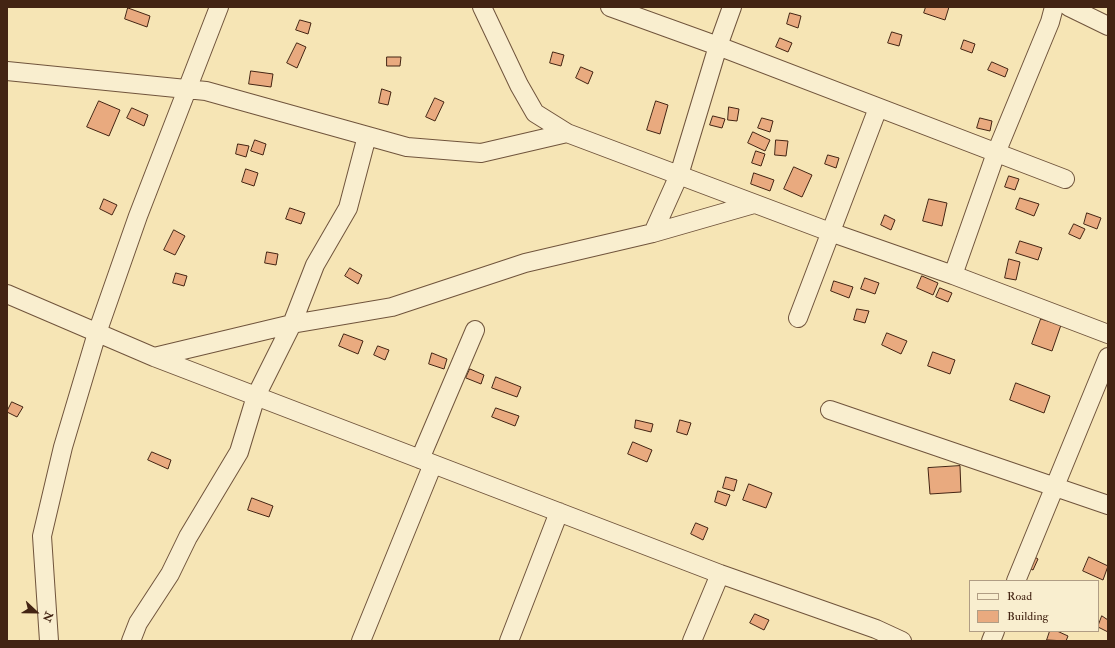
<!DOCTYPE html>
<style>
body{margin:0}
#map{position:relative;width:1115px;height:648px;overflow:hidden;background:#f6e5b5;font-family:"IM FELL Double Pica",serif}
canvas{display:block}
.frame{position:absolute;inset:0;border:8px solid #432413;pointer-events:none}
.legend{position:absolute;left:969px;top:580px;width:130px;height:52px;box-sizing:border-box;background:#f9eecf;border:1px solid #b09d84;margin:0;padding:5px 7px;list-style:none;font-size:12px;color:#432413}
.legend li{display:flex;align-items:center;gap:8px;height:20px}
.legend b{width:20px;border:1px solid #b09d84}
.north{position:absolute;left:16px;top:592px;width:40px;height:40px;-webkit-text-stroke:3px #f9eecf;paint-order:stroke;rotate:112deg;font-size:11px;font-weight:700;line-height:16px;text-align:center;color:#432413}
.north::after{content:'';display:block;margin:auto;width:14px;height:18px;background:#432413;clip-path:polygon(50% 0,100% 100%,50% 72%,0 100%)}
</style>
<div id="map">
<canvas width="1115" height="648"></canvas>
<div class="frame"></div>
<ul class="legend">
<li><b style="height:5px;background:#f9eecf"></b>Road</li>
<li><b style="height:11px;background:#e9aa7f"></b>Building</li>
</ul>
<div class="north">N</div>
</div>
<script>
const c = document.querySelector('canvas').getContext('2d');
c.lineJoin = 'round';
function fillPath(path, color) { c.fillStyle = color; c.fill(path, 'evenodd'); }
function strokePath(path, color, width, dash) { c.strokeStyle = color; c.lineWidth = width; c.lineCap = dash ? 'butt' : 'round'; c.setLineDash(dash || []); c.stroke(path); }
const building = new Path2D(`
 M926,7H949L945,20L924,13Z
 M128,8L150,16L147,27L125,19Z
 M790,13L801,16L798,28L787,24Z
 M300,20L311,23L308,34L296,30Z
 M892,32L902,35L899,46L888,43Z
 M780,38L792,43L788,52L776,47Z
 M964,40L975,44L972,53L961,49Z
 M297,43L306,47L297,68L287,63Z
 M553,52L564,55L561,66L550,63Z
 M387,57H401L400,66H387Z
 M992,62L1008,69L1005,77L988,70Z
 M581,67L593,72L588,84L576,78Z
 M251,71L273,74L271,87L249,84Z
 M382,89L391,92L388,105L379,103Z
 M435,98L444,102L435,121L426,117Z
 M99,101L120,110L109,136L87,127Z
 M656,101L668,105L660,134L647,130Z
 M729,107L739,109L737,121L728,120Z
 M132,108L148,115L144,126L127,118Z
 M713,116L725,119L722,128L710,125Z
 M762,118L773,121L770,132L758,128Z
 M980,118L992,121L990,131L977,128Z
 M753,132L770,140L765,151L748,143Z
 M255,140L266,144L263,155L251,151Z
 M776,140L788,141L786,156L775,155Z
 M238,144L249,146L246,157L236,154Z
 M756,151L765,154L761,166L752,163Z
 M828,155L839,158L836,168L825,164Z
 M794,167L812,175L802,197L784,189Z
 M246,169L258,173L254,186L242,182Z
 M754,173L774,180L770,191L751,184Z
 M1009,176L1019,179L1015,190L1005,187Z
 M1020,198L1039,204L1034,216L1016,209Z
 M104,199L117,205L112,215L100,209Z
 M929,199L947,203L942,226L923,221Z
 M290,208L305,213L301,224L286,219Z
 M1087,213L1101,218L1097,229L1084,224Z
 M885,215L895,220L891,230L881,225Z
 M1074,224L1085,229L1080,239L1069,234Z
 M174,230L185,236L175,255L164,250Z
 M1020,241L1042,248L1038,260L1016,253Z
 M267,252L278,254L276,265L265,263Z
 M1009,259L1020,262L1016,280L1005,278Z
 M350,268L362,275L358,284L345,276Z
 M176,273L187,276L184,286L173,283Z
 M922,276L938,283L933,295L917,288Z
 M865,278L879,283L875,294L861,289Z
 M834,281L853,287L849,298L831,291Z
 M940,288L952,293L948,302L936,297Z
 M857,309L869,311L865,323L854,320Z
 M1041,319L1061,325L1052,351L1032,344Z
 M887,333L907,341L901,354L882,345Z
 M344,334L363,341L358,354L339,346Z
 M378,346L389,350L385,360L374,355Z
 M933,352L955,360L950,374L928,366Z
 M432,353L447,359L444,369L429,364Z
 M470,369L484,375L481,384L466,378Z
 M496,377L521,387L517,397L492,388Z
 M1016,383L1050,396L1044,413L1010,400Z
 M12,402L23,407L17,417L7,412Z
 M496,408L519,416L515,426L492,417Z
 M636,420L653,424L651,432L635,428Z
 M680,420L691,423L687,435L677,432Z
 M633,442L652,450L647,462L628,454Z
 M152,452L171,460L168,469L148,460Z
 M960,466L961,492L930,494L928,468Z
 M726,477L737,480L734,491L723,488Z
 M749,484L772,493L766,508L743,500Z
 M718,491L730,495L726,506L715,502Z
 M252,498L273,506L269,517L248,510Z
 M696,523L708,528L703,540L691,534Z
 M1028,553L1038,559L1033,570L1022,565Z
 M1089,557L1108,566L1103,580L1083,571Z
 M755,614L769,620L764,630L750,623Z
 M1102,616L1108,620V632L1098,627Z
 M1050,631H1057L1068,636L1066,641L1047,640Z`);
const minor = new Path2D(`
 M482,7L519,85L535,113L567,133
 M610,7L718,46L1065,179
 M1069,7L1108,26
 M7,71L206,91L407,147L481,153L567,133L830,232L953,275L1108,334
 M653,233L679,175L718,46L732,7
 M953,275L996,153L1050,22L1054,7
 M7,294L154,357L720,574L876,629L902,641
 M798,318L878,108
 M154,357L292,324L392,307L525,263L653,233L754,204
 M830,410L1108,505
 M420,459L475,330
 M1016,581L1108,357
 M49,641L42,536L63,447L97,333L138,216L219,7
 M131,641L138,623L170,574L188,537L239,452L256,396L292,324L315,265L348,208L367,136
 M361,641L433,464
 M509,641L559,512
 M692,641L720,574
 M991,641L995,631`);
fillPath(building, '#e9aa7f');
strokePath(building, '#432413', 1);
strokePath(minor, '#70543c', 20);
strokePath(minor, '#f9eecf', 18);
</script>
